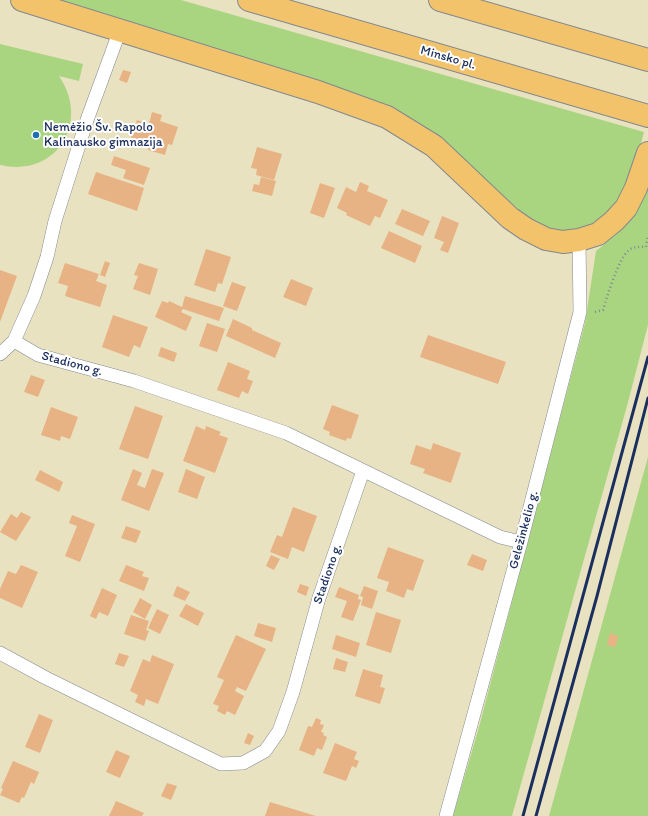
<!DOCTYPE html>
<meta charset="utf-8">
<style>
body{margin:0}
canvas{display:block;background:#e9e2c1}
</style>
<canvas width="648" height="816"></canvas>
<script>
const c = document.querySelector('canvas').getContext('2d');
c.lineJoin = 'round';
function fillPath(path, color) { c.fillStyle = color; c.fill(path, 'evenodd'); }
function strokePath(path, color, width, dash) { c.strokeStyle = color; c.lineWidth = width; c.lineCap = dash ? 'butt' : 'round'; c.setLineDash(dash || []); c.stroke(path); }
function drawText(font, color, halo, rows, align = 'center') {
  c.font = font + ' Itim,sans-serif'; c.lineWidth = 4; c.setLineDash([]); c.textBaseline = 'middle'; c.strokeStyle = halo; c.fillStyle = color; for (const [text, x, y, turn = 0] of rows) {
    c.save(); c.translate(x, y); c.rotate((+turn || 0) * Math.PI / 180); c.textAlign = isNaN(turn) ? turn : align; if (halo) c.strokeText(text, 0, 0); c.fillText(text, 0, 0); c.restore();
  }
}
const green = new Path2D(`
 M54,0H181L644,132C640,146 637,162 632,176C628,188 620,198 612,207C606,214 599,222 592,226C570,237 546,229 527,217L440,139Z
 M0,44L83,64L79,81L59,76C91,123 56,178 0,165Z
 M648,178V325L627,406L512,816H453L479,727L585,323L596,251L618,233L636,208Z
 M648,457V816H549Z`);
const building = new Path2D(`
 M123,70L131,72L127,83L119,80Z
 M152,112L162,115L160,121L178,127L172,145L168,144L165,155L148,150L150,144L131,138L137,120L149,124Z
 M257,147L282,154L274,180L256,175L257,169L251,168Z
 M114,156L150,168L144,185L123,178L126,170L111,165Z
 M96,172L144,188L137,211L88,194Z
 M261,177L276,181L272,196L252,191L254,184L259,185Z
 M360,182L369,186L367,191L388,200L380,218L375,216L370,226L346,215L347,213L337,208L346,187L356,192Z
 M320,183L335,188L324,218L310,213Z
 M402,209L430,221L423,236L395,224Z
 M442,216L459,223L448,253L440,250L444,242L434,238Z
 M389,231L422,246L415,263L381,248Z
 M206,249L231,257L222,284L218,283L215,292L194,285Z
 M105,261L110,263L105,277L100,275Z
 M65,263L99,274L96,281L107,285L100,307L65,296L68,286L58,283Z
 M139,263L158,269L150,295L133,289L138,276L134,275Z
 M0,270L17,276L0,322Z
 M291,279L313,288L306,306L283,297Z
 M232,282L246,287L237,311L223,306Z
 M185,296L224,308L219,321L183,309L181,312L192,317L186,331L155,317L162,301L168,303L169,301L182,307Z
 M113,315L148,327L140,348L134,345L129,357L102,347Z
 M233,319L252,328V330L281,343L275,358L226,336Z
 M207,323L225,329L217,352L199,346Z
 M428,335L506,362L498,384L420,357Z
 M161,347L177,353L174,362L158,356Z
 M228,362L250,371L247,379L253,381L248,394L242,391L239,398L217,390Z
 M31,375L45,380L38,397L24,392Z
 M332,405L359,415L351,439L347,438L346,441L329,435L330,432L323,429Z
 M135,406L163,416L148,459L119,449Z
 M51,407L78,417L70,439L61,436L60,441L41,435Z
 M196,426L205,430L206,426L221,432L219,435L228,438L215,473L183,461Z
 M433,443L461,453L451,483L423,473L425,469L410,464L416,445L431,450Z
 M133,469L142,473L137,485L145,488L152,469L164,473L149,511L121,500Z
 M186,469L205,477L197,499L178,492Z
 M40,470L63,482L59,492L35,480Z
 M293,507L317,516L304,552L292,547L288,559L270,552L277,535L282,537Z
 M21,512L31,517L16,541L0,532L11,514L17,518Z
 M72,515L95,524L80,562L65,556L77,526L69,523Z
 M126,526L141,531L136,543L121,538Z
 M388,547L424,560L413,591L407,589L404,598L386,591L389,582L377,578Z
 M472,554L487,560L483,571L467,565Z
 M271,555L280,559L274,570L266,566Z
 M21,565L38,572L22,608L0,598V589L8,571L16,574Z
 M126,565L144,572L142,576L149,578L144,591L119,581Z
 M300,584L309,587L306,596L297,592Z
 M177,586L190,592L185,601L173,596Z
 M364,586L378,591L372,609L361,605L363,597L360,596Z
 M339,587L359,595L358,599L361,600L353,621L341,617L347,601L335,597Z
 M102,588L117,595L108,616L99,612L96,619L90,616Z
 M140,598L152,605L145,619L133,612Z
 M186,604L204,613L198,626L179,616Z
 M157,609L169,615L160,634L148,628Z
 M376,612L401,620L391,653L366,645Z
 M131,615L149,621L146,630L149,631L145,641L124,634Z
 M258,623L276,628L272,642L254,636Z
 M610,633L618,636L616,647L607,645Z
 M236,635L266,649L246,691L237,687L235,691L244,696L235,715L227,711L225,715L217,711L219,706L213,704L224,680L217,677Z
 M336,635L360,643L356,657L332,649Z
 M119,653L129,656L124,667L115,664Z
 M152,655L174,664L158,704L146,699L144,706L135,702L138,695L130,691L143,659L150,662Z
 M336,658L348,662L345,672L333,669Z
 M363,669L383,675L380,687L385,688L380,704L355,696Z
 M39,714L53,720L40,753L25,747Z
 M316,718L321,720L320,724L324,725L321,732L324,733L323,735L327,737L322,750L317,748L314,756L299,750L308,726L312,727Z
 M248,733L254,736L250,745L244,743Z
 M335,743L357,752L354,759L359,761L356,768L352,766L346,781L323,773Z
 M116,750L130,756L120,778L106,772Z
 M13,761L39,772L34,784L31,782L24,798L22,797L19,803L0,795L3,789L1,788Z
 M167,783L177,786L171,800L161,796Z
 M116,801L144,813L142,816H109Z
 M270,802L316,816H265Z`);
const path = new Path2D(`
 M595,312L603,310C607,297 618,260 628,251C633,246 639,247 646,247L648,236`);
const minor = new Path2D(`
 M14,341L38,355L134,381L286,433L500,537L521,542
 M0,354L14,341L34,296L47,257L55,221L87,120L120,30
 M0,653L46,678L221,764L243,763L265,751L279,731L293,692L319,598L363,471
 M446,816L521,542L580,312L579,240`);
const trunk = new Path2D(`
 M22,0L318,92L387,117L434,146L510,218L526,229L546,239L563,242L579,240L598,234L614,221L626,208L636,188L648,153
 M249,0L648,116
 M440,0L648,60`);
const rail = new Path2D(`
 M523,816L648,357
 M536,816L597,596L648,398`);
const markers = [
 [36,135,4,"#1f6fb2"]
];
const streetNames = [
 ["Minsko pl.",448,58,16],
 ["Stadiono g.",72,364,15],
 ["Geležinkelio g.",524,530,-75],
 ["Stadiono g.",328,574,-71]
];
const poiNames = [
 ["Nemėžio Šv. Rapolo",44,128],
 ["Kalinausko gimnazija",44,143]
];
fillPath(green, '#a9d581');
fillPath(building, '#e7b284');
strokePath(minor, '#828890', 14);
strokePath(trunk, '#828890', 24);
strokePath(path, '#828890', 2.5, [1, 3]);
strokePath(minor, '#fff', 13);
strokePath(trunk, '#f2c36a', 22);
strokePath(rail, '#1b2f5e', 3);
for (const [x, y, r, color] of markers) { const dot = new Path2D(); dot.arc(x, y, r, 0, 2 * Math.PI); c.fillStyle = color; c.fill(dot); strokePath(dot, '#fff', 1.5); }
drawText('13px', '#1b2f5e', '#fff', streetNames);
drawText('13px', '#1b2f5e', '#fff', poiNames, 'left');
</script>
